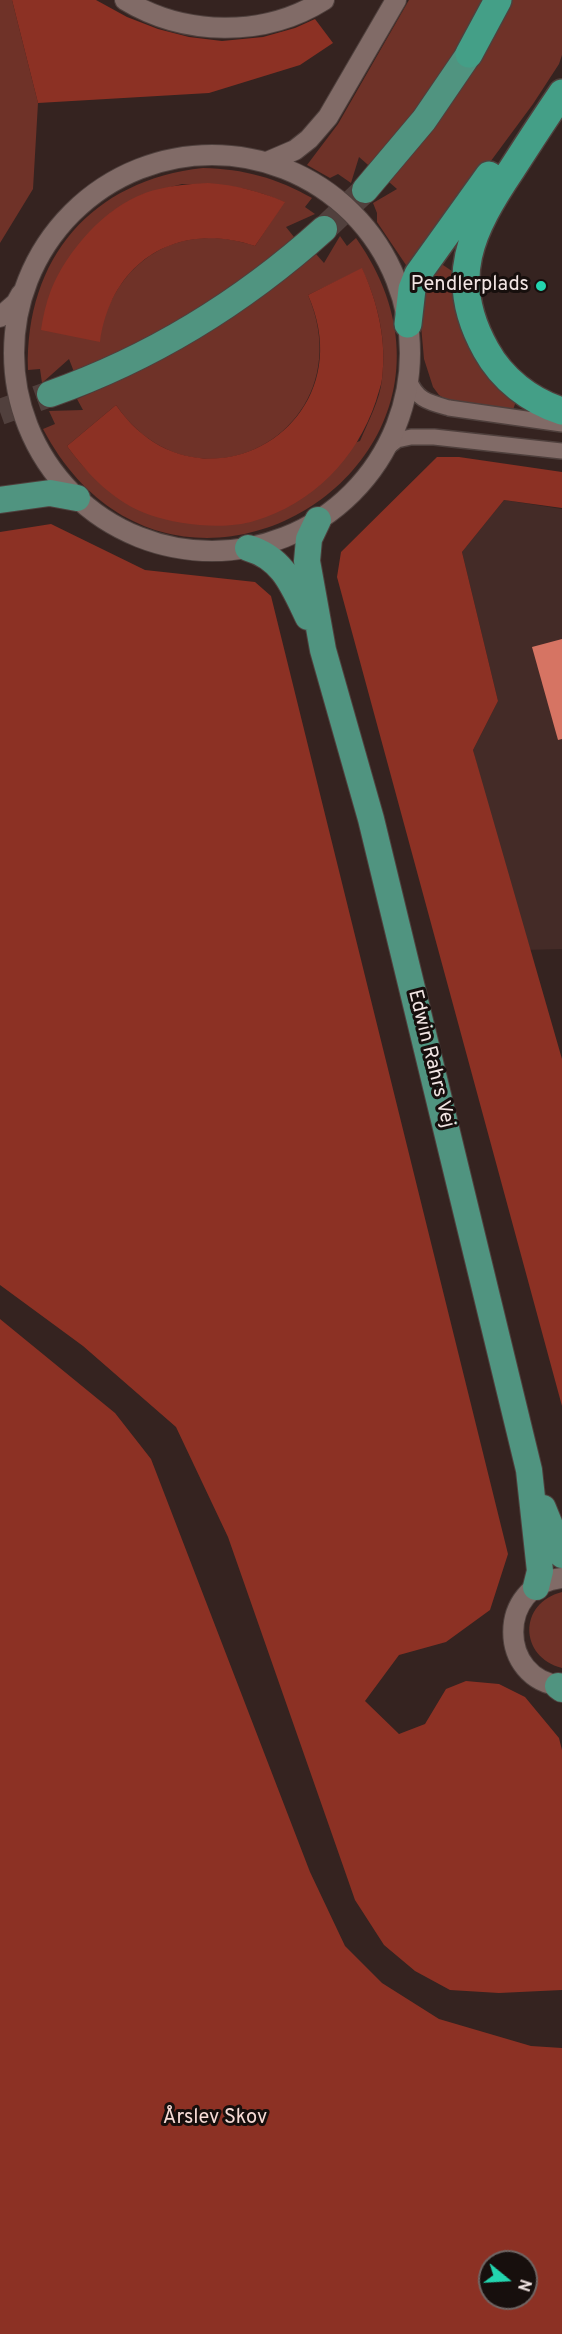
<!DOCTYPE html>
<meta charset="utf-8">
<style>
body{margin:0}
#map{position:relative;width:562px;height:2334px;overflow:hidden;background:#352320;font-family:Overpass,sans-serif}
canvas{display:block}
.north{position:absolute;left:478px;top:2250px;width:60px;height:60px;box-sizing:border-box;background:#170f0d;border:2px solid #6f6563;border-radius:50%;rotate:108deg;font-size:16px;font-weight:700;line-height:24px;text-align:center;color:#f2e5e3}
.north::after{content:'';display:block;margin:auto;width:21px;height:27px;background:#23d5af;clip-path:polygon(50% 0,100% 100%,50% 72%,0 100%)}
</style>
<div id="map">
<canvas width="562" height="2334"></canvas>
<div class="north">N</div>
</div>
<script>
const c = document.querySelector('canvas').getContext('2d');
c.lineJoin = 'round';
function fillPath(path, color) { c.fillStyle = color; c.fill(path, 'evenodd'); }
function strokePath(path, color, width, dash) { c.strokeStyle = color; c.lineWidth = width; c.lineCap = dash ? 'butt' : 'round'; c.setLineDash(dash || []); c.stroke(path); }
function drawText(font, color, halo, rows, align = 'center') {
  c.font = font + ' Overpass,sans-serif'; c.lineWidth = 6; c.setLineDash([]); c.textBaseline = 'middle'; c.strokeStyle = halo; c.fillStyle = color; for (const [text, x, y, turn = 0] of rows) {
    c.save(); c.translate(x, y); c.rotate((+turn || 0) * Math.PI / 180); c.textAlign = isNaN(turn) ? turn : align; if (halo) c.strokeText(text, 0, 0); c.fillText(text, 0, 0); c.restore();
  }
}
const built = new Path2D(`
 M504,500L562,509V949L524,950L473,750L498,701L462,552Z`);
const green = new Path2D(`
 M0,0H12L38,103L33,189L0,243Z
 M409,0H490L375,171L359,157L351,183L338,174L330,178L307,165L338,124Z
 M512,0H562V55L559,64L533,104L414,265L408,268L377,222V213L373,203L397,189L389,182L433,127L481,60Z
 M203,168C244,169 277,178 312,198L305,207L315,214L286,227L298,242L208,309L76,377L69,359L42,383L40,369L28,370C25,258 92,180 203,168ZM182,184C225,185 244,185 284,202L255,246C185,222 124,253 102,324L88,234L113,211L144,194Z
 M340,236L347,246L356,238C514,462 172,673 43,429L55,424L49,411L83,410L77,399C165,362 244,315 316,254L324,263ZM362,269C378,303 387,340 382,379C380,400 368,422 360,441L149,514C113,495 91,479 67,446L116,405C197,523 365,429 308,295Z
 M440,263L455,273C457,290 457,308 461,325C469,357 493,379 516,401L513,410L448,401L439,395L433,387L424,359L419,303L421,292Z
 M562,1592V1668C519,1657 518,1603 562,1592Z`);
const forest = new Path2D(`
 M12,0H96L127,17L158,29L189,37L222,41L263,37L295,28L315,19L333,43L300,65L209,93L38,103Z
 M208,183C236,185 259,191 285,202L255,246C178,220 111,261 100,342L41,330C43,316 46,303 51,290C67,251 104,208 145,193C165,186 187,184 208,183Z
 M362,268C378,303 387,341 382,379C381,386 378,394 376,401C357,458 313,504 254,521C226,530 178,525 150,515C115,503 88,475 67,446L116,405C197,523 367,428 308,295Z
 M437,457H459L562,472V508L504,500L462,552L498,701L473,750L562,1059V1406L337,577L341,552Z
 M51,524L145,570L255,582L271,596L508,1554L490,1610L446,1642L399,1655L365,1701L399,1734L425,1724L446,1689L466,1681L499,1684L525,1697L559,1738L562,1750V1990L499,1993L450,1990L415,1971L384,1945L355,1900L228,1537L176,1427L83,1346L0,1285V532Z
 M0,1319L115,1413L151,1459L310,1872L345,1946L382,1983L439,2019L531,2046L562,2048V2334H0ZM490,2262H526V2298H490Z`);
const building = new Path2D(`
 M562,639V739L558,740L532,647Z`);
const trunkTunnel = new Path2D(`
 M324,229L365,190
 M0,412L50,394`);
const minor = new Path2D(`
 M408,378C417,400 427,402 449,408L562,424
 M384,450L397,440L411,437H434L562,451`);
const tertiary = new Path2D(`
 M125,0C184,36 264,38 324,0
 M14 353a198 198 0 1 1 396 0a198 198 0 1 1-396 0Z
 M267,162L295,150L309,139L328,117L396,0
 M0,317L16,303L21,294
 M562,1578C497,1584 497,1680 562,1686`);
const trunk = new Path2D(`
 M365,190L424,120L469,54
 M50,394C152,358 244,301 324,229
 M0,500L50,493L77,498
 M318,520L309,539L307,561L323,650L371,819L529,1470L540,1571L536,1587
 M248,548C283,558 293,586 308,617
 M543,1508L562,1555
 M558,1686L562,1689`);
const motorway = new Path2D(`
 M469,54L498,0
 M562,93C545,118 528,144 512,169C471,230 446,279 486,350C502,379 530,401 562,411
 M408,324L412,289L418,274L489,175`);
const markers = [
 [541,286,6,"#23d5af"]
];
const poiNames = [
 ["Pendlerplads",529,286]
];
const streetNames = [
 ["Edwin Rahrs Vej",430,1059,76]
];
const parkNames = [
 ["Årslev Skov",215,2119]
];
fillPath(built, '#442b27');
fillPath(green, '#6f3228');
fillPath(forest, '#8c3124');
fillPath(building, '#d67463');
strokePath(trunkTunnel, '#51403d', 26, [26, 13]);
strokePath(minor, '#4f403d', 18);
strokePath(tertiary, '#4f403d', 22);
strokePath(trunk, '#4f403d', 28);
strokePath(motorway, '#4f403d', 30);
strokePath(minor, '#816b67', 15);
strokePath(tertiary, '#816b67', 20);
strokePath(trunk, '#509480', 26);
strokePath(motorway, '#449f87', 27);
for (const [x, y, r, color] of markers) { const dot = new Path2D(); dot.arc(x, y, r, 0, 2 * Math.PI); c.fillStyle = color; c.fill(dot); strokePath(dot, '#170f0d', 2); }
drawText('20px', '#f2e5e3', '#170f0d', poiNames, 'right');
drawText('20px', '#f2e5e3', '#170f0d', streetNames);
drawText('20px', '#f7dbd6', '#170f0d', parkNames);
</script>
